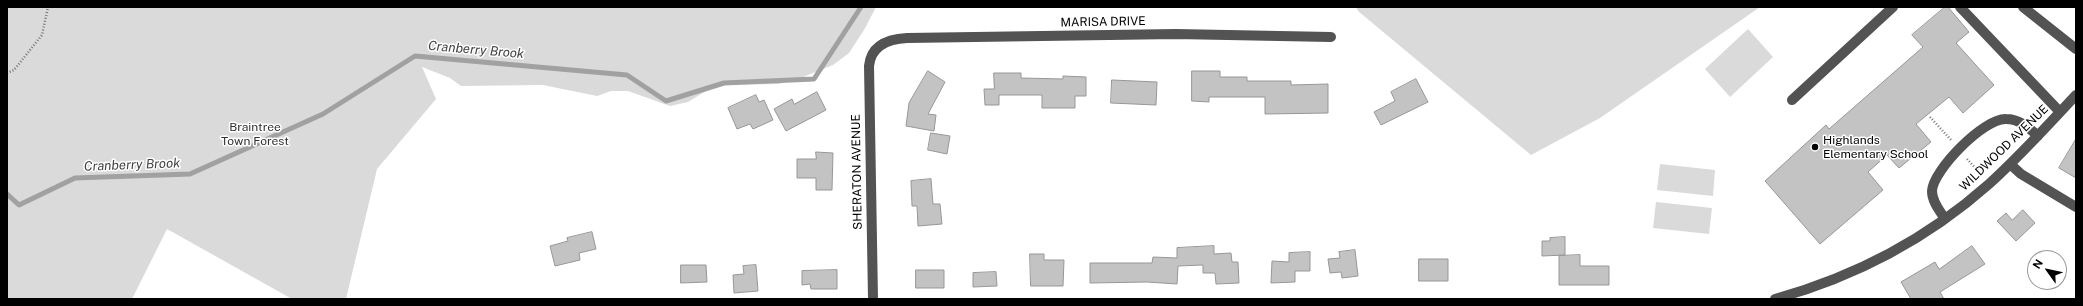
<!DOCTYPE html>
<style>
body{margin:0}
#map{position:relative;width:2083px;height:306px;overflow:hidden;background:#fff;font-family:"Public Sans",sans-serif}
canvas{display:block}
.frame{position:absolute;inset:0;border:8px solid #000;pointer-events:none}
.north{position:absolute;left:2027px;top:250px;width:40px;height:40px;box-sizing:border-box;background:#fff;border:1px solid #999;border-radius:50%;rotate:303deg;font-size:11px;font-weight:700;line-height:16px;text-align:center;color:#000}
.north::after{content:'';display:block;margin:auto;width:14px;height:18px;background:#000;clip-path:polygon(50% 0,100% 100%,50% 72%,0 100%)}
</style>
<div id="map">
<canvas width="2083" height="306"></canvas>
<div class="frame"></div>
<div class="north">N</div>
</div>
<script>
const c = document.querySelector('canvas').getContext('2d');
c.lineJoin = 'round';
function fillPath(path, color) { c.fillStyle = color; c.fill(path, 'evenodd'); }
function strokePath(path, color, width, dash) { c.strokeStyle = color; c.lineWidth = width; c.lineCap = dash ? 'butt' : 'round'; c.setLineDash(dash || []); c.stroke(path); }
function drawText(font, color, halo, rows, align = 'center') {
  c.font = font + ' "Public Sans",sans-serif'; c.lineWidth = 3; c.setLineDash([]); c.textBaseline = 'middle'; c.strokeStyle = halo; c.fillStyle = color; for (const [text, x, y, turn = 0] of rows) {
    c.save(); c.translate(x, y); c.rotate((+turn || 0) * Math.PI / 180); c.textAlign = isNaN(turn) ? turn : align; if (halo) c.strokeText(text, 0, 0); c.fillText(text, 0, 0); c.restore();
  }
}
const green = new Path2D(`
 M7,7H876L864,30L849,53L833,65L803,77L779,84L716,85L688,102L670,106L628,91H611L597,96L543,85L461,86L450,78L422,67L436,99L377,169L346,299H292L167,229L132,299H7Z
 M1356,7H1760L1600,118L1531,155L1358,11Z
 M1748,29L1773,57L1730,97L1705,69Z
 M1660,164L1715,170L1713,196L1657,190Z
 M1656,202L1712,208L1709,234L1653,228Z`);
const stream = new Path2D(`
 M7,194L19,205L75,178L190,174L323,114L415,56L627,75L666,101L724,83L814,79L861,7`);
const building = new Path2D(`
 M1945,7H1948L1969,32L1956,43L1994,85L1963,113L1949,97L1916,124L1931,142L1899,168L1887,155L1868,172L1883,190L1820,244L1765,181L1826,125L1829,129L1923,47L1912,35Z
 M928,71L945,82L928,114L936,115L934,131L906,126L909,103Z
 M1192,71H1220V77H1247V81H1291V85L1328,84V113L1265,114V97H1209V102L1192,101Z
 M994,73H1021V78L1063,79V76L1086,77V96H1075V108H1042V95H999V105H985L984,89H994Z
 M1416,79L1428,102L1381,125L1374,112L1395,101L1391,92Z
 M1112,80L1157,82L1156,105L1111,103Z
 M817,92L826,110L786,131L774,109L792,99L794,104Z
 M756,95L759,102L764,100L773,120L753,129L750,124L737,129L728,108Z
 M931,133L950,136L947,154L928,150Z
 M2076,139V178L2059,168Z
 M816,152L833,153L832,190H816V178H797V159H816Z
 M931,179L933,204H940L942,224L918,226L917,206H912L911,181Z
 M2023,210L2035,223L2016,241L1997,221L2006,213L2012,220Z
 M592,232L596,249L579,253L580,260L555,266L550,246L568,241L567,238Z
 M1565,237V255L1542,256V241H1550V238Z
 M1214,246V254L1231,253L1232,262H1238L1239,283L1216,284L1215,273H1203V265L1178,266L1177,284L1147,282L1090,283V263H1152L1153,257L1177,258V248Z
 M1972,246L1985,264L1940,292L1944,299H1911L1901,282L1935,262L1939,269Z
 M1355,250L1358,276L1342,278L1341,272L1330,273L1328,259L1340,258L1339,252Z
 M1310,252V271H1295V282L1271,283L1272,261L1289,262V253Z
 M1030,254H1044V260H1064L1063,286H1031Z
 M1580,255V266H1609V285H1559V256Z
 M1419,259H1448V281H1419Z
 M681,265H706L707,282L681,283Z
 M756,265L758,291L734,293L733,275L744,274L743,266Z
 M837,270V289H811L810,284L802,285V271Z
 M916,270H944V288H916Z
 M996,272L997,286L973,287V273Z`);
const path = new Path2D(`
 M7,73L14,70L42,35L48,7
 M1930,117L1951,140
 M1967,159L1981,174`);
const minor = new Path2D(`
 M1960,7L2060,112
 M2023,7L2076,49
 M1792,100L1893,7
 M2010,164L2021,174L2076,207
 M1945,219C1940,211 1932,202 1932,191C1933,170 1984,118 2006,119C2019,119 2028,127 2038,136
 M873,299L869,66C871,45 889,39 907,38L1176,34L1331,37
 M1775,299C1854,277 1927,239 1989,184C2020,156 2048,125 2076,95`);
const markers = [
 [1815,147,4,"#000"]
];
const streetNames = [
 ["MARISA DRIVE",1103,22,-1],
 ["WILDWOOD AVENUE",2004,148,-44],
 ["SHERATON AVENUE",857,172,-91]
];
const parkNames = [
 ["Braintree",255,127],
 ["Town Forest",255,141]
];
const poiNames = [
 ["Highlands",1823,140],
 ["Elementary School",1823,154]
];
const waterNames = [
 ["Cranberry Brook",476,50,5],
 ["Cranberry Brook",132,165,-2]
];
fillPath(green, '#dadada');
strokePath(stream, '#a1a1a1', 5);
fillPath(building, '#c3c3c3');
strokePath(building, '#979797', 1);
strokePath(path, '#757575', 2.5, [1, 2]);
strokePath(minor, '#535353', 10);
for (const [x, y, r, color] of markers) { const dot = new Path2D(); dot.arc(x, y, r, 0, 2 * Math.PI); c.fillStyle = color; c.fill(dot); strokePath(dot, '#fff', 1.5); }
drawText('12px', '#000', '#fff', streetNames);
drawText('12px', '#313131', '#fff', parkNames);
drawText('12px', '#000', '#fff', poiNames, 'left');
drawText('italic 13px', '#424242', '#fff', waterNames);
</script>
